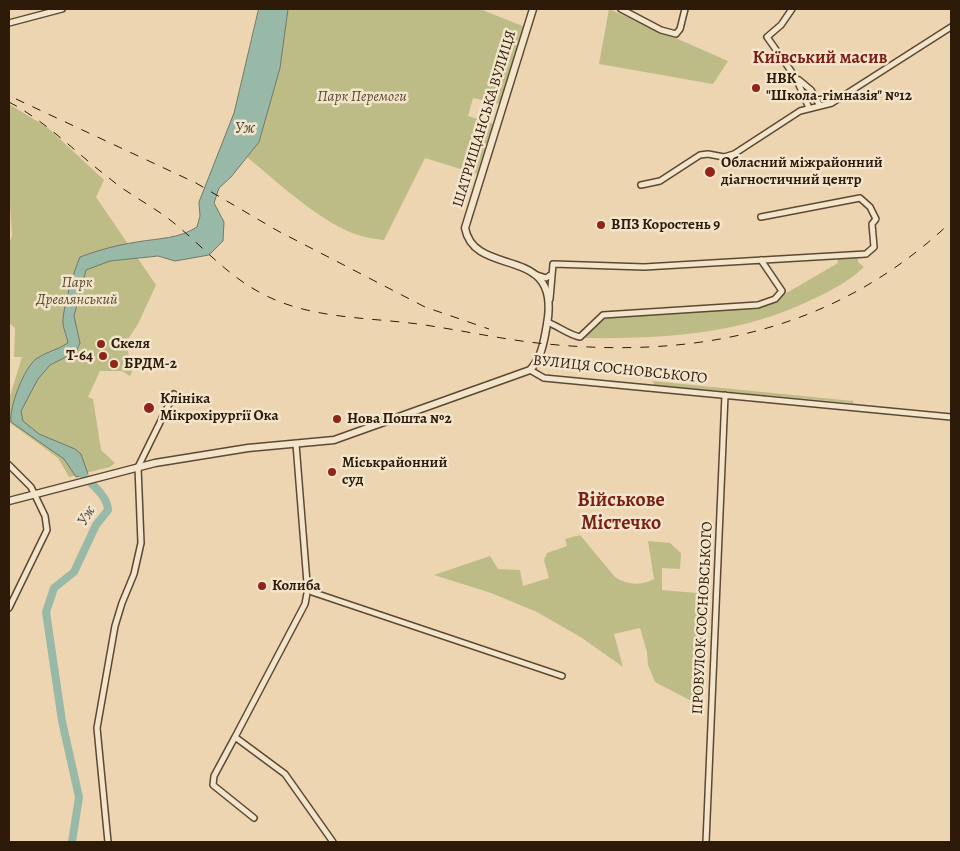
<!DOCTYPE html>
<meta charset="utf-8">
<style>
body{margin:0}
#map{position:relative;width:960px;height:851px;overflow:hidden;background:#ecd5b0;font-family:Alegreya,serif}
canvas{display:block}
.frame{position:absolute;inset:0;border:10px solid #2d1a08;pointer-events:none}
</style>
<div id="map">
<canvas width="960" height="851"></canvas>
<div class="frame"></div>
</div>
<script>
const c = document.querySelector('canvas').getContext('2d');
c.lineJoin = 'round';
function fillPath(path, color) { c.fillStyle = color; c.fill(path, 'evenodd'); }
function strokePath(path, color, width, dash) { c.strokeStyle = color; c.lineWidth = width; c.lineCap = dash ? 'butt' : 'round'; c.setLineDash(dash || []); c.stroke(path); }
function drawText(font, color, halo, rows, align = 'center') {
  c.font = font + ' Alegreya,serif'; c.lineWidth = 5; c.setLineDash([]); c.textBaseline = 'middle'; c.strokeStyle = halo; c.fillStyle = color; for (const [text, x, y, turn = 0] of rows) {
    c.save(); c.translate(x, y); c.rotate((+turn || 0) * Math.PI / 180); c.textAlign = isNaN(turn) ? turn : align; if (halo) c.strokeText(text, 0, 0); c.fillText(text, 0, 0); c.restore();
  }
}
const green = new Path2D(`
 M288,9H480L525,27L500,104L473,98L468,116L493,124L477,174L425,158L384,240C376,239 368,238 361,236C323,225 276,181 246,156L259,142L280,68Z
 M609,9L728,61L713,84L599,64Z
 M9,104L48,128L104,180L96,197L156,285L138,324L126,342L132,372L130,376L122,371H100L88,397L93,399L101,450L115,463L110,467L69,477L58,458L9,422V399L22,357H14L15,328L9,323V244L12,236L9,188Z
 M858,257V262L864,267C848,282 829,292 809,301C738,335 661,339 583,338L599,320L605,318L758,307L771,302L838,263L837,258Z
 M652,381L853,401V403L655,385Z
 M580,535L615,577C627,585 641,586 654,579L648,541L670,543L681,553L680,569L662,568V590L707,594L701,706L655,682L648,665L647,652L640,628L614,634L623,667L582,638L537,612L491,593L434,575L490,556L498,569L520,570L523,586L549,578L544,560L547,553L567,546L565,539Z`);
const water = new Path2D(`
 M259,9H288L280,68L259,142L231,177L219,188L214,203L224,222L223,241L209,255L175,261L158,256L110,261L86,270L74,316L80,343L76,352L50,365L38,379L21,411L23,421L39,434L75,449L81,454L88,474L76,477L64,459L11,422C9,407 24,368 36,359C45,352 58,350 68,343C67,336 64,331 63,324C62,309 74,271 80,257C99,250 117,245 137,242C160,238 178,239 197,227L200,216L199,202L234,113Z`);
const river = new Path2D(`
 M72,842L79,797L62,721L46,612L54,588L74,572L96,525L108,510C107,492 86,483 78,467`);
const minor = new Path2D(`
 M621,9L661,30L676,34L680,29L685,9
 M792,9L781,25L767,37L796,78L809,108
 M9,23L62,9
 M799,80L811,90L820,106
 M641,185L660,181L700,155L708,154L724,157L734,154L800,111L832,103L951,27
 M534,274L546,278L552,274
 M550,299L553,264L644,267L866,254L874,247L872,224L876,219L870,207L860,198L761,217
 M547,322C558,326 569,335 580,337L603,315L758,305L775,299L782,291L761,260
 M530,370L544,378L951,417
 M296,444L307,583L312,592L562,676
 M9,465L31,487L45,516L47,530L9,608
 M308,588L305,604L235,737L285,774L333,842
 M235,737L214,776L213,785L254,818
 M108,842L97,728L115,626L122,603L134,574L141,543L138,467L174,394
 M706,842L725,395`);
const tertiary = new Path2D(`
 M9,501L155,463L248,448L334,440L530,370C542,357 544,341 547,324C562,242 475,280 465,228L533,9`);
const rail = new Path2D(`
 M16,99L196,183L278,231L425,307L489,329
 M9,102C47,122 75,152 109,178C129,195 153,206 174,223C202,246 226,274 259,292C307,319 365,317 418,324C461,330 504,340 547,344C699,359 837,330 951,222`);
const markers = [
 [756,88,5,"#8f2418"],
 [710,172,6,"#8f2418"],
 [601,225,5,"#8f2418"],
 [101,344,5,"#8f2418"],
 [103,356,5,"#8f2418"],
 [114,364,5,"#8f2418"],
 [149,408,6,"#8f2418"],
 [337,419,5,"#8f2418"],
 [332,472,5,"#8f2418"],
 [262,586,5,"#8f2418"]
];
const poiNames = [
 ["НВК",766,79],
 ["\"Школа-гімназія\" №12",766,96],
 ["Обласний міжрайонний",721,163],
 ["діагностичний центр",721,180],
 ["ВПЗ Коростень 9",611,225],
 ["Скеля",111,344],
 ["Т-64",93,356,"right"],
 ["БРДМ-2",124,364],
 ["Клініка",160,399],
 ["Мікрохірургії Ока",160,416],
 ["Нова Пошта №2",347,419],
 ["Міськрайонний",342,463],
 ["суд",342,480],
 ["Колиба",272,586]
];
const parkNames = [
 ["Парк Перемоги",362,97],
 ["Парк",77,283],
 ["Древлянський",77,300]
];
const streetNames = [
 ["ШАТРИЩАНСЬКА ВУЛИЦЯ",485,119,-73],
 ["ВУЛИЦЯ СОСНОВСЬКОГО",620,370,6],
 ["ПРОВУЛОК СОСНОВСЬКОГО",703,618,-87]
];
const waterNames = [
 ["Уж",245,129],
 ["Уж",87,516,-59]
];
const quarterNames = [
 ["Київський масив",820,59]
];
const districtNames = [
 ["Військове",621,501],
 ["Містечко",621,524]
];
fillPath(green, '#bdbc87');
fillPath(water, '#99b9a8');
strokePath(water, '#6e7968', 1);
strokePath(river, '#99b9a8', 8);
strokePath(minor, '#5d4932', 8);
strokePath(tertiary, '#5d4932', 9);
strokePath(minor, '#f3e4cc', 5);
strokePath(tertiary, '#f3e4cc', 6);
strokePath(rail, '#2d1a08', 1, [9, 9]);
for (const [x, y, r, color] of markers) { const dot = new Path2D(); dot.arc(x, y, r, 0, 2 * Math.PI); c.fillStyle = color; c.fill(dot); strokePath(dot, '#f3e4cc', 2); }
drawText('bold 15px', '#2d1a08', '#f3e4cc', poiNames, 'left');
drawText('italic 15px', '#584b2e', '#f3e4cc', parkNames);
drawText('15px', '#2d1a08', '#f3e4cc', streetNames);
drawText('italic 16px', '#4d4a38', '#f3e4cc', waterNames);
drawText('bold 18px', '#7a1f14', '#f3e4cc', quarterNames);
drawText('bold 20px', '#7a1f14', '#f3e4cc', districtNames);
</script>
